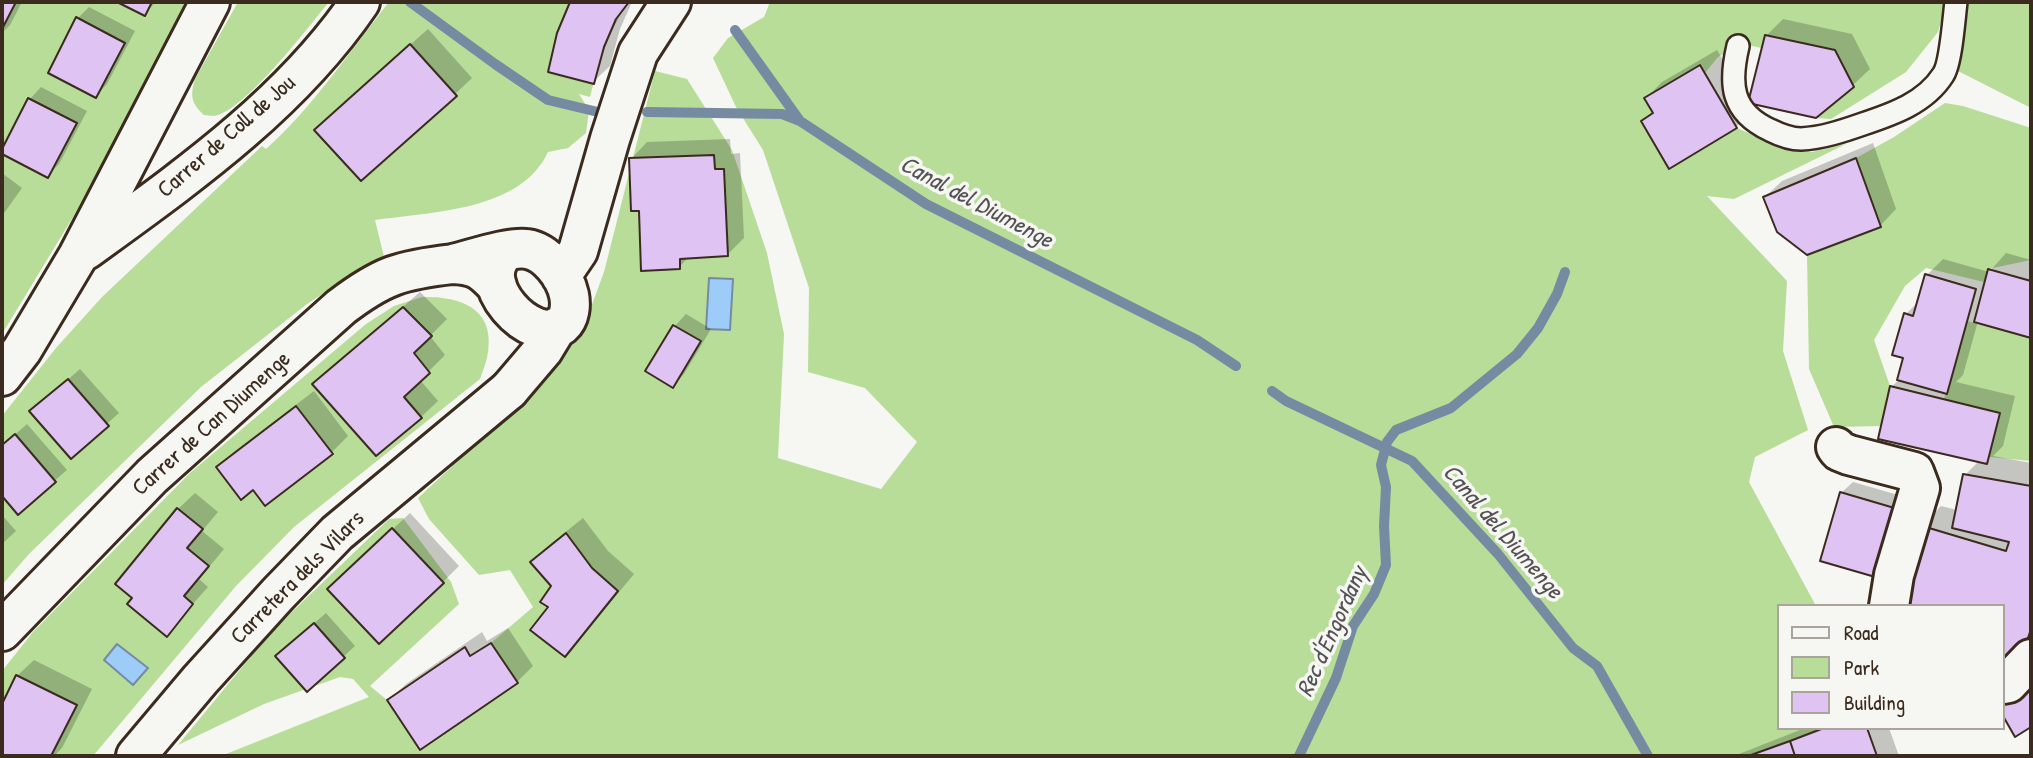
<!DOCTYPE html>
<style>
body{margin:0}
#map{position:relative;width:2033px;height:758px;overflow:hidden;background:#f6f6f2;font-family:"Patrick Hand",sans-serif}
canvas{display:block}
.frame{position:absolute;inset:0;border:4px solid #3b2a1e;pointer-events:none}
.legend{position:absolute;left:1777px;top:604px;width:228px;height:126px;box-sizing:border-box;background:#f6f6f2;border:2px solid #aba49d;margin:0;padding:9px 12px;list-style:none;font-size:21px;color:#3b2a1e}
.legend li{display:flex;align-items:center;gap:14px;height:35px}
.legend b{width:35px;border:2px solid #aba49d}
</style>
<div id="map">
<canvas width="2033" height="758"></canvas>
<div class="frame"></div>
<ul class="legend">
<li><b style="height:9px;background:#f6f6f2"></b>Road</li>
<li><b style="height:19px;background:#b7dd98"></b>Park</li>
<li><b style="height:19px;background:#dfc3f2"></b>Building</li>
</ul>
</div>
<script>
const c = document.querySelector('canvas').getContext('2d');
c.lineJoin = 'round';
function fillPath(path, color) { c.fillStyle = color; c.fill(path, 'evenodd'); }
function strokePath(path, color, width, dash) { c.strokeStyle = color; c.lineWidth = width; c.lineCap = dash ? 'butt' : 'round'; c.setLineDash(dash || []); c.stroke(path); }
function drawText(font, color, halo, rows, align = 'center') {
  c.font = font + ' "Patrick Hand",sans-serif'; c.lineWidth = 7; c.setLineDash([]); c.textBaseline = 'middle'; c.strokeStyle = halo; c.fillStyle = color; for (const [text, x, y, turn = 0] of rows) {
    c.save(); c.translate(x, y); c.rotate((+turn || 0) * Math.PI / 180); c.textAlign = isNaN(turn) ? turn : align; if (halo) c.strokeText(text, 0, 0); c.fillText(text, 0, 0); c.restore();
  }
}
const green = new Path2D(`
 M2,2H191L73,217L2,334Z
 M238,2H329C308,27 245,111 214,116C211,116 207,115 204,115C191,103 190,96 195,79Z
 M389,2H629C608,31 599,63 590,97L579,94L589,110L586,133L568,148L548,152C521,211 431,212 375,220L384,257L360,269L307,304L201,387L29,554L2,585V416L56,348L102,297L262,146L266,149C313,107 350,51 389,2Z
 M770,2H1947L1938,32L1906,72L1831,119L1816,118L1854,87L1835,50L1765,35L1762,48L1742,44L1718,57L1705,73L1699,65L1644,98L1653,113L1641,121L1669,169L1737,128L1771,143L1812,152L1846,144L1734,199L1707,196L1787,281L1783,351L1808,430L1755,457L1749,482L1816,606H1779V728H1824L1749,756H221L369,697L353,679L340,677L264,704L178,745L271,632L389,519L403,518L451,582L459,604L370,686L387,700L465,647L471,656L491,643L533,607L510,570L479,575L429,519L418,498L544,381L583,329L604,272L655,71L687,79L732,150L767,253L784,334L778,458L881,489L917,442L865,388L808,372L809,288L763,150L736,107L713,58L728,38L764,17Z
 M1965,2H2031V108L1958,71Z
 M1945,103L1963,106L2031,128V260L1988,269L1984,282L1926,268L1905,286L1874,340L1890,386L1881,426L1834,427L1809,369L1807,255L1856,158L1894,137Z
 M422,297C458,296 495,307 488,352C487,361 483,370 480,379L294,527L236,586L93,756H2V671L33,632L190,473L366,324L394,306Z
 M1967,321L2031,338V461L1989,457L2000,413L1944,399Z`);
const water = new Path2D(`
 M709,278L733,279L730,330L706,329Z
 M117,644L148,668L133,685L104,660Z`);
const shadow = new Path2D(`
 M2,2H22L10,25L2,33Z
 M121,2H156L144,14Z
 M572,2H632L620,29L610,66L593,82L559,33Z
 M89,7L135,31L107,84L96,96L77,19Z
 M1783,19L1852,34L1870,69L1853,85L1766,36Z
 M428,29L472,78L455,94L333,114Z
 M1717,50L1753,110L1736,127L1670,167L1643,121L1653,111L1646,98L1662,82Z
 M41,87L87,111L59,164L47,176L2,152L30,99Z
 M730,139L731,154L740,153L744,238L727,255L690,256L679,267L640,209L631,159L647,142Z
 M1873,143L1896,209L1880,226L1765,197L1782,181Z
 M2,173L22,188L2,216Z
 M2006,253L2031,260V336L1978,321L1963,375L1956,382L2015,396L2003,446L1993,456L2031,463V643L2003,667V606L1921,526L1941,506L1957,510L1965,475L1979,461L1891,387L1899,380L1905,357L1906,314L1920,300L1927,275L1943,259L1989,272Z
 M420,292L447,319L430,336L445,355L420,380L438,401L421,417L314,384Z
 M686,314L711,329L684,374L673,386L647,370L675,326Z
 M80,369L119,413L71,456L32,411Z
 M314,391L348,436L332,452L254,488L218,467L235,451Z
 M27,424L67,470L18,512L2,493V446Z
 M1853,482L1919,501L1900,567L1841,493Z
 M195,493L218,512L202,531L224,549L199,579L208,587L166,634L135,597L178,509Z
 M410,513L459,566L443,582L346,573Z
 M2,515L16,531L2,544Z
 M583,518L608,551L634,574L581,638L565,655L551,607L553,586L532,562L548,546Z
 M326,613L355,646L343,657L289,645Z
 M508,628L533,666L517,682L389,700L406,684L482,632L487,641Z
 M34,660L92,689L62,748L54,756H2V708L17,676Z
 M1805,728H1889L1899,756H1734Z`);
const stream = new Path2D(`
 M410,2L495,64L548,100L598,112
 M735,30L800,121L926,204L1197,340L1236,366
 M647,112L782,114L800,121
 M1272,391L1286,401L1412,461L1498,554L1573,648L1597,666L1648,756
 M1299,756L1336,678L1353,626L1374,594L1386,565L1384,526L1386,487L1381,465L1387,442L1396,430L1451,408L1517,354L1538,328L1557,294L1565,272`);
const building = new Path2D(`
 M2,2H16L2,29Z
 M117,2H152L145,16Z
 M570,2H629L616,19L604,47L594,84L548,72L557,33Z
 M76,17L125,43L96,98L48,73Z
 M1765,35L1835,50L1854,87L1816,118L1748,103Z
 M410,44L457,96L361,181L314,130Z
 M1700,65L1737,128L1669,169L1641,121L1653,113L1644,98Z
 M28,98L77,123L48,178L2,154V149Z
 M714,155L715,169H724L728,256L680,259V269L641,271L639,211H631L629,158Z
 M1856,158L1881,227L1807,255L1777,232L1763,197Z
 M1988,269L2031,281V338L1974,322Z
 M1925,274L1976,289L1947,394L1897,380L1903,358L1892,355L1904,313L1913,316Z
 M403,307L432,336L414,353L430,373L404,397L422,418L376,456L312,384Z
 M673,325L701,341L673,388L645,371Z
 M68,379L109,426L71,459L29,411Z
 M1890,386L2000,413L1987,464L1878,439Z
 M296,406L333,454L265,506L253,490L241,500L216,467Z
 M15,434L56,482L18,515L2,496V445Z
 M1963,474L2031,486V629L2022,656L2003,669V606H1902L1919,525L2006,551L2009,542L1952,528Z
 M1840,492L1908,512L1889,581L1820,561Z
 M177,508L203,529L187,548L209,566L184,596L193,604L167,637L127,604L132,598L115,584Z
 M392,528L444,583L379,644L327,589Z
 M566,533L592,568L618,591L565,657L530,630L548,607L540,602L551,586L530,562Z
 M314,623L345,658L307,692L275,656Z
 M491,643L518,683L420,750L387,700L465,647L470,656Z
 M16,675L77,705L51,756H2V704Z
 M2031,679V727L2015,737L2003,716V700Z
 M1824,728H1867L1877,756H1795L1790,741Z
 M1790,741L1795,756H1752L1751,755Z`);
const lane = new Path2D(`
 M1738,46C1729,84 1731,112 1770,130C1780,135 1790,139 1801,139C1822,138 1843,131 1863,124C1893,114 1925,103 1943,75C1951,64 1954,17 1956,2`);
const street = new Path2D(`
 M86,250C185,178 290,105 360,2
 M561,276L578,251L610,139L638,53L671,2
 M497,286C482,270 476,265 453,264C470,260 511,246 527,249C547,252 565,276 569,295C571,305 570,318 562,325C533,348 468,280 507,251
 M2,376L22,350L78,256L210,2
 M509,390L543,350L557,327
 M1836,447L1839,451L1849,455L1914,472L1920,488L1894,575L1889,606
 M2,631L152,476L341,307C383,275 401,270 453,264
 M2003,684L2008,683L2031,659`);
const secondary = new Path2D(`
 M136,756L200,680L278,594L337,533L509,390`);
const streetNames = [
 ["Carrer de Coll de Jou",227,137,-41],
 ["Carrer de Can Diumenge",212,424,-42],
 ["Carretera dels Vilars",298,578,-45]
];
const waterNames = [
 ["Canal del Diumenge",976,203,28],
 ["Canal del Diumenge",1502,532,49],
 ["Rec d'Engordany",1333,632,-66]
];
fillPath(green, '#b7dd98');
fillPath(water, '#9dccf8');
strokePath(water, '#768ba1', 2);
fillPath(shadow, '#0003');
strokePath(stream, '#768ba1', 10);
fillPath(building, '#dfc3f2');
strokePath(building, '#3b2a1e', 2);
strokePath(lane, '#3b2a1e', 26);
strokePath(street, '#3b2a1e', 44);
strokePath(secondary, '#3b2a1e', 44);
strokePath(lane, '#f6f6f2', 21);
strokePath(street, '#f6f6f2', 38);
strokePath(secondary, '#f6f6f2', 38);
drawText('23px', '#3b2a1e', '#f6f6f2', streetNames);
drawText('italic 24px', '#545254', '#f6f6f2', waterNames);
</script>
